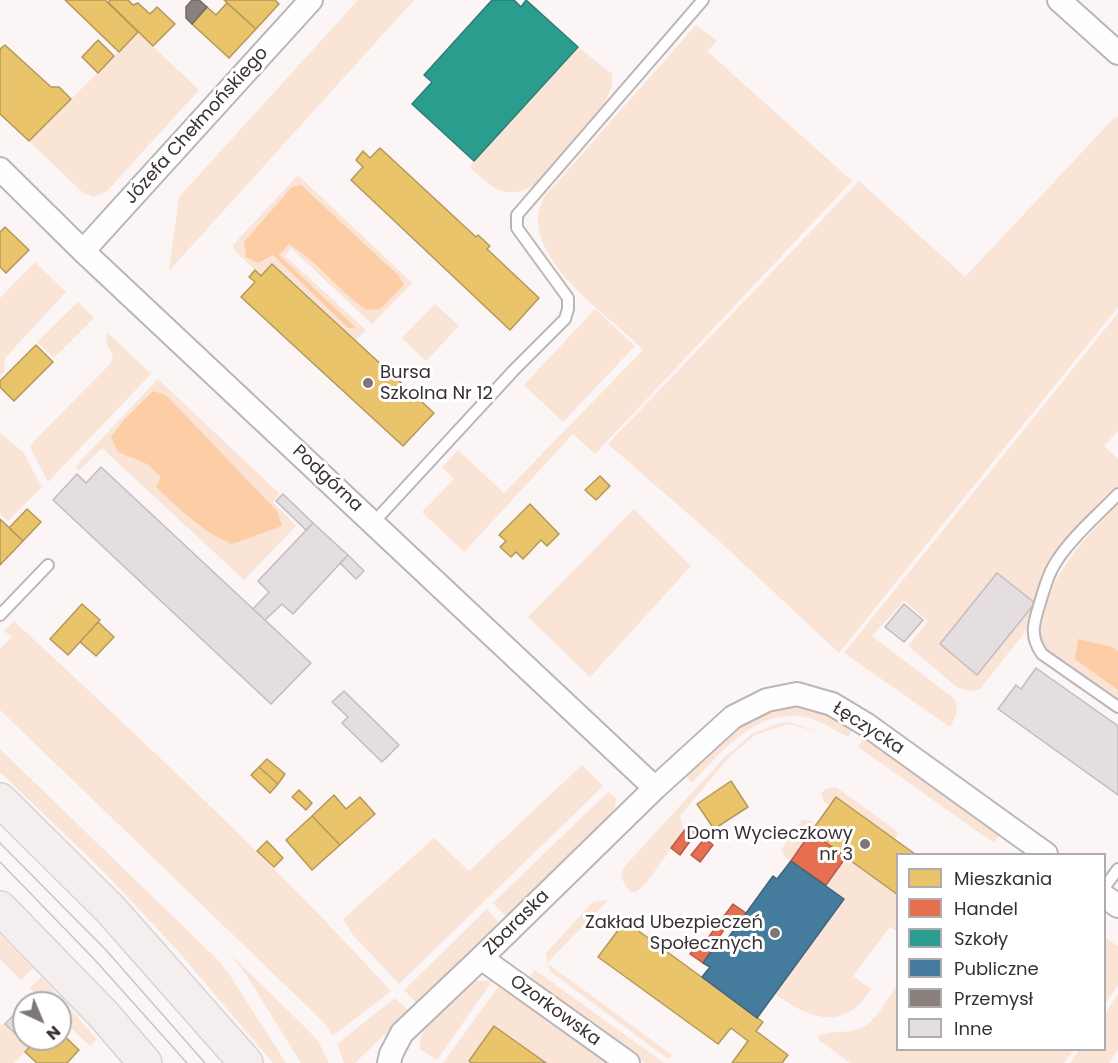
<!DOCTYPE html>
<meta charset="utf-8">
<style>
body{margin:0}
#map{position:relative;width:1118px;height:1063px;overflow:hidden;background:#fcf5f6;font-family:Poppins,sans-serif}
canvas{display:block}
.legend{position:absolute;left:896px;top:853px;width:210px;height:198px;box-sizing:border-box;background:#fff;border:2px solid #b0acad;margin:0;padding:8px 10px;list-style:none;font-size:18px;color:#393032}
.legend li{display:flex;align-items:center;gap:12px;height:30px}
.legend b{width:30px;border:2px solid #b0acad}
.north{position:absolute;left:12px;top:991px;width:60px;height:60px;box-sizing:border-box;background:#fff;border:2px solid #b0acad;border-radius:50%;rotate:136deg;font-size:16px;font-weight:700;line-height:24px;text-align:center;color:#393032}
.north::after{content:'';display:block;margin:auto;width:21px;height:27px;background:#7d7577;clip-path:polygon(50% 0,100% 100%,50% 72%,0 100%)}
</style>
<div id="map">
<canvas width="1118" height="1063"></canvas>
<ul class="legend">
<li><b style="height:16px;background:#e9c46a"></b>Mieszkania</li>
<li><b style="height:16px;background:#e76f51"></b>Handel</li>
<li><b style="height:16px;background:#2a9d8f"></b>Szkoły</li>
<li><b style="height:16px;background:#457b9d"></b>Publiczne</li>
<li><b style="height:16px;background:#8a817c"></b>Przemysł</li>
<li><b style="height:16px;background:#e4dee1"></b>Inne</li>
</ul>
<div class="north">N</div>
</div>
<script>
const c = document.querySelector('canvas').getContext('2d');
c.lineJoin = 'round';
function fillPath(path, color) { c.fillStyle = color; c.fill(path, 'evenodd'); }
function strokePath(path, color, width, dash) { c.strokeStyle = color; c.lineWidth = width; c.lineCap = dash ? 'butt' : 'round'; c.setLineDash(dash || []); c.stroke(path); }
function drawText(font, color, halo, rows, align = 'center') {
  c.font = font + ' Poppins,sans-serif'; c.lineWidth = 6; c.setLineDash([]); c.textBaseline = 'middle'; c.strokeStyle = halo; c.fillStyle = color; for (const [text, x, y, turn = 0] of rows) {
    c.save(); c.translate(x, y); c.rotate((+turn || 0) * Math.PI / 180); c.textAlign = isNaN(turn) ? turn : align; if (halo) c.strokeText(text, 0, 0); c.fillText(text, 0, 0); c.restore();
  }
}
const green = new Path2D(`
 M358,0H414L169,271L179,197Z
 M696,25L717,41L707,51L852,181L595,454L573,434L464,552L422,512L454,479L442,467L458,450L504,493L643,350C609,314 535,270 538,214C539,208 542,202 544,197Z
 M138,32L199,90L107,191L93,197L82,192L29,141Z
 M578,47L612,74V85L604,106L534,185C504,202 493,187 470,168L474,161Z
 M1118,117V307L839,653L718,540L608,444L859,181L965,277L1113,119Z
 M298,175L412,283L372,324L291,248L285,256L366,330L356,340L273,264L261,276L234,250L233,245Z
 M35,262L66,292L5,358L4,372L0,376V298Z
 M78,302L94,318L54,358L37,342Z
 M435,304L459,326L426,361L402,338Z
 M595,309L635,346L563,422L524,385Z
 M1118,313V431L1104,446L1118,459V487L1094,511L1037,596L1028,628L980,689L972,691L958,688L908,646L928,621L904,601L872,636L955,699C959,710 955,718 950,727L844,653Z
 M107,332L151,374L48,482L30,447L37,438L110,364L113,355L106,343Z
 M158,379L280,494L273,502L296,526L244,580L102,448L79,471L75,467Z
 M0,433L23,452L42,487L8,521L0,514Z
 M1118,502V701L1046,649L1040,639L1042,623L1048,598L1055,581L1076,550Z
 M634,509L691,566L590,677L528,617Z
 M14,621C143,741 272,861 391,991L333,1036L325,1024L313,1012L0,710V649L12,637L4,631Z
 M791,704L819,709L854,729L848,737C836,731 822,721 809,718C759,706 723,749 692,783L684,774L749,718Z
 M789,722L825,734L789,724L755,735L730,756L680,816L684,831L646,883L636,892H630L621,878L624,867L723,759L752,734L777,724Z
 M864,737L1000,833L994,843L858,747Z
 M0,749L218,960L229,974L286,1063H273L178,951L106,874L0,772Z
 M582,765L603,786L399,984L353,935L343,919L434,838L469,871Z
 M836,787L898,832L895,840L830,806L824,802L821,794L825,789Z
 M608,792L616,798L615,806L606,823L508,918L493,903Z
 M802,820L810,821L817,825L791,861L786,858L781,850Z
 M846,857L897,895V931L890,927L853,976L871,989C866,996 860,1006 852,1010C826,1028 797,1009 775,994L843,899L826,885Z
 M608,900L547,963L672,1055L668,1059L551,972L547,963L546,953L593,902Z
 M487,909L501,925L417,1003L404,990Z
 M0,935L33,968L21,980L0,959Z
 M1104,937L1118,946V985L1105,1004Z
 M230,954L309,1031L318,1041L329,1063H301L247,976Z
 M535,970L664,1063H645L528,979Z
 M41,977L97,1039L90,1046L60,1017V1003H45L30,988Z
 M493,980L437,1060L420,1049V1041L424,1029L476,981Z
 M501,983L612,1063H443Z
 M897,985L898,1050H1073L1064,1063H850L820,1041L817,1036C829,1031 842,1033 855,1030C875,1026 886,1000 897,985Z
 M1118,994V1050L1109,1063H1070L1079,1050H1104L1105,1013Z
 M395,998L409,1011L355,1063H344L337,1044Z
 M5,1024L30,1047L14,1063H0V1025Z`);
const forest = new Path2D(`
 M301,185L399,276L404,285L380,309L366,310C338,290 318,262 289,244L279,255L356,328H348L273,255L258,263L246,257L244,242L292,187Z
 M153,391L166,395L277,511L282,526L232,544C203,532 179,509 156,487L161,477L147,464L118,452L111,437L124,420Z
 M1078,639L1112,647L1118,651V690L1075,659Z`);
const homes = new Path2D(`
 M65,0H105L138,32L119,52Z
 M110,0H128L133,5L138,3L150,14L157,7L175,24L153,46L108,2Z
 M224,0H275L279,4L256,29Z
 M227,3L256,29L229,58L192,24L207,7L216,15Z
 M98,40L114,56L98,73L82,57Z
 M5,45L51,87H59L71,99L29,141L0,114V49Z
 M380,148L476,237L478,235L490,246L487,249L539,298L510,330L351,180L363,167L356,160L363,151L370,158Z
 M5,227L29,250L6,273L0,267V232Z
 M272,264L434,413L403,446L241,297L255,282L249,277L255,270L261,276Z
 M36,345L53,362L14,401L0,387V381Z
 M600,476L610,486L596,500L585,490Z
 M530,504L559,534L547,546L541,540L523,559L516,552L511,557L500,547L506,541L499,535Z
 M27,509L41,522L23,541L9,528Z
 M0,519L23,541L0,565Z
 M82,604L100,620L68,655L50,639Z
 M98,622L114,637L96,656L80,642Z
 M267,759L285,774L278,784L259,767Z
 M259,767L278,784L270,793L251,775Z
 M731,781L748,807L714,829L697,804Z
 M299,790L312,803L306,810L292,797Z
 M334,795L346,809L360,797L375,814L340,845L312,816Z
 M836,797L915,854H898V895L811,832Z
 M312,816L340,845L312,870L286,840Z
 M267,841L283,858L274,867L257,851Z
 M625,921L763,1022L756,1031L788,1055L782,1063H732L748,1041L731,1028L718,1044L598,957Z
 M494,1026L546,1063H472L469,1061Z
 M60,1032L79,1050L67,1063H37L25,1052L37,1039H60Z`);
const shops = new Path2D(`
 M687,827L696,833L680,855L671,848Z
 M811,832L846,857L826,885L791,861Z
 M705,838L713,845L700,862L691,855Z
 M733,904L746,913L741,920L735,915L710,949L713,950L703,963L690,954L698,943L702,946Z`);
const schools = new Path2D(`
 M492,0H514L521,7L526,0L578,47L474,161L412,104L432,82L424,75Z`);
const public = new Path2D(`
 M791,861L844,899L757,1018L702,977L710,967L703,963L715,946L720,949L773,876L777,879Z`);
const industry = new Path2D(`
 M192,0H199L207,7L192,24L186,18V7Z`);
const building = new Path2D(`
 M101,467L311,663L271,704L53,500L77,474L86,483Z
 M283,494L313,523L306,530L276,501Z
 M313,523L348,555L293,614L282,604L265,620L253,609L269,592L258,581Z
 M348,555L364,571L356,579L340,563Z
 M997,573L1035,603L977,675L940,644Z
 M904,604L923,620L904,642L885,627Z
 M1036,668L1118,726V795L998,709L1016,685L1021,689Z
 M344,691L399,745L382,762L342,723L348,717L332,702Z
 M24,1004V1039H37L30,1047L5,1024Z`);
const service = new Path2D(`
 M1118,494C1098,515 1074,535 1058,559C1048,573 1044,590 1039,606C1033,625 1030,637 1042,654L1118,707
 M373,523L514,370L565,319L568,309V298L517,228V215L703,0
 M0,615L48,565
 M1104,888L1118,869`);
const minor = new Path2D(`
 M1059,0L1118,53
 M0,169L83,251L655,788
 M83,251L311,0
 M1104,896L1118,906
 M481,958L628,1063
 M389,1063L391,1054L402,1033L481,958L655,788L733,717L767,700L797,694L832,704L867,725L1046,854`);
const primary = new Path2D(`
 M0,800L111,910L246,1063
 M0,908L104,1015L145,1063`);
const tram = new Path2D(`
 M0,843L106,950L205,1063
 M0,862L95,960L187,1063`);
const markers = [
 [368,383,6,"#7d7577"],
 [865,844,6,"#7d7577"],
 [775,933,6,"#7d7577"]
];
const streetNames = [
 ["Józefa Chełmońskiego",197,126,-48],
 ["Podgórna",327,479,43],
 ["Łęczycka",868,729,33],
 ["Zbaraska",517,923,-45],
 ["Ozorkowska",555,1011,36]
];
const poiNames = [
 ["Bursa",380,373,"left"],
 ["Szkolna Nr 12",380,394,"left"],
 ["Dom Wycieczkowy",853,834],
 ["nr 3",853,855],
 ["Zakład Ubezpieczeń",763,923],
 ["Społecznych",763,944]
];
fillPath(green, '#f9e4d6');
fillPath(forest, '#fdcea6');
fillPath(homes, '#e9c46a');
strokePath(homes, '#b49859', 1.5);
fillPath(shops, '#e76f51');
strokePath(shops, '#b35c48', 1.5);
fillPath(schools, '#2a9d8f');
strokePath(schools, '#2e7c73', 1.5);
fillPath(public, '#457b9d');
strokePath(public, '#41647d', 1.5);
fillPath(industry, '#8a817c');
strokePath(industry, '#726966', 1.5);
fillPath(building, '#e4dee1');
strokePath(building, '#c2bcbe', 1.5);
strokePath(service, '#bcb5b7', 14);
strokePath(minor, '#bcb5b7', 26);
strokePath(primary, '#d7d2d3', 36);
strokePath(service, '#fffefe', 10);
strokePath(minor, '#fffefe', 22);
strokePath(primary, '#f5eeee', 33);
strokePath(tram, '#c6c4c5', 1.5);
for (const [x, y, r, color] of markers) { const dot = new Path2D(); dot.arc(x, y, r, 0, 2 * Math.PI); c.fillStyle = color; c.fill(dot); strokePath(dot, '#fff', 2); }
drawText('18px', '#393032', '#fff', streetNames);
drawText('18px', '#393032', '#fff', poiNames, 'right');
</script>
